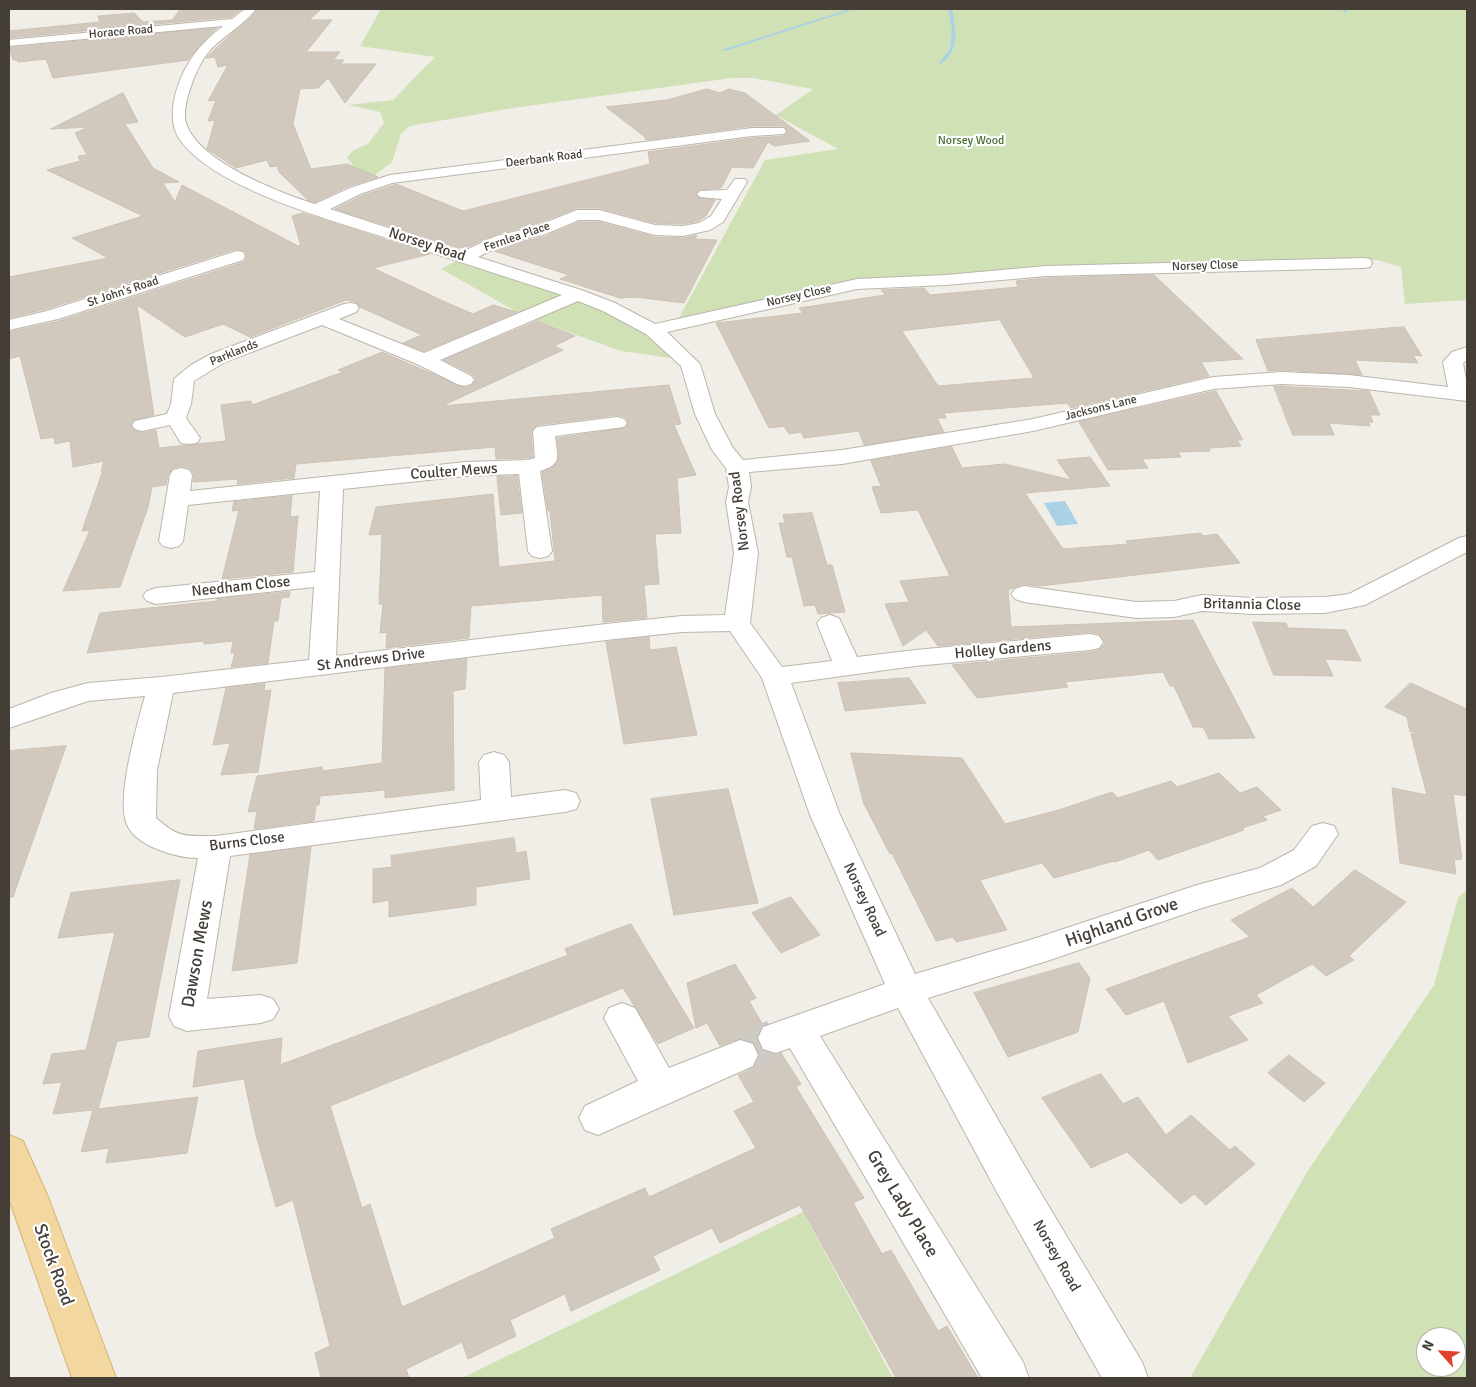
<!DOCTYPE html>
<style>
body{margin:0}
#map{position:relative;width:1476px;height:1387px;overflow:hidden;background:#f1eee7;font-family:Signika,sans-serif}
canvas{display:block}
.frame{position:absolute;inset:0;border:10px solid #443e37;pointer-events:none}
.north{position:absolute;left:1416px;top:1327px;width:50px;height:50px;box-sizing:border-box;background:#fff;border:1px solid #b4b2af;border-radius:50%;rotate:296deg;font-size:14px;font-weight:700;line-height:20px;text-align:center;color:#443e37}
.north::after{content:'';display:block;margin:auto;width:18px;height:22px;background:#df4330;clip-path:polygon(50% 0,100% 100%,50% 72%,0 100%)}
</style>
<div id="map">
<canvas width="1476" height="1387"></canvas>
<div class="frame"></div>
<div class="north">N</div>
</div>
<script>
const c = document.querySelector('canvas').getContext('2d');
c.lineJoin = 'round';
function fillPath(path, color) { c.fillStyle = color; c.fill(path, 'evenodd'); }
function strokePath(path, color, width, dash) { c.strokeStyle = color; c.lineWidth = width; c.lineCap = dash ? 'butt' : 'round'; c.setLineDash(dash || []); c.stroke(path); }
function drawText(font, color, halo, rows, align = 'center') {
  c.font = font + ' Signika,sans-serif'; c.lineWidth = 4.5; c.setLineDash([]); c.textBaseline = 'middle'; c.strokeStyle = halo; c.fillStyle = color; for (const [text, x, y, turn = 0] of rows) {
    c.save(); c.translate(x, y); c.rotate((+turn || 0) * Math.PI / 180); c.textAlign = isNaN(turn) ? turn : align; if (halo) c.strokeText(text, 0, 0); c.fillText(text, 0, 0); c.restore();
  }
}
const green = new Path2D(`
 M381,9H1467V300L1405,304L1401,267L1377,260L1280,261L828,286L679,318L765,160L838,149L776,115L813,89L753,78H732L513,108L410,126L401,134L392,162L371,178L359,174L347,157L354,150L368,144L384,123L380,112L348,105L393,100L435,57L360,46Z
 M464,257L609,307L685,360L621,351L526,317L441,269Z
 M1467,890V1378H1190L1307,1172L1434,985L1458,898ZM1426,1337H1456V1367H1426Z
 M803,1212L893,1378H462Z`);
const water = new Path2D(`
 M1065,501L1078,524L1057,526L1044,503Z`);
const stream = new Path2D(`
 M850,9H855L725,51L721,50Z
 M948,9H952C956,30 960,50 941,64L939,63L950,49L952,30Z
 M1344,9H1348L1346,13L1343,12Z`);
const building = new Path2D(`
 M181,9H242L231,17L9,38V31L100,22L98,16L134,13L143,22L172,20Z
 M258,9H321L309,20H332L306,52H340L333,60H344L340,64H376L345,103L328,78L318,88L300,89L293,124L311,169L347,164L378,177L349,186L315,202L308,200L279,172L277,166L270,167L267,160L236,168L207,149L215,120L208,121L216,100L208,101L228,65L218,67L215,57L206,58Z
 M217,28L201,44L188,60L53,78L46,59L18,62L17,60H13L9,48Z
 M707,89L720,93L728,89L745,93L810,141L774,146L768,142L753,168L732,167L721,188L699,190L695,194L699,198L715,200L706,216L698,221L683,224L655,223L599,208H577L533,225L496,234L470,246L458,248L335,209L361,196L396,184L463,211L650,164L648,152L752,138L784,136L788,132L784,126H752L646,140L645,137L606,107L667,100Z
 M123,93L138,122L125,124L153,168L179,182L163,183L175,202L182,185L300,247L299,245L301,246L292,216L303,213L430,254L373,268L443,301L473,314L493,305L517,312L424,351L403,343L422,335L360,307L356,302L346,300L250,337L223,324L185,337L137,305L154,415L134,420L130,425L134,430L142,433L156,430L159,448L226,441L221,405L251,401L252,405L343,372L338,370L382,352L465,388L472,385L476,379L472,374L444,360L537,321L575,336L554,346L563,350L442,406L669,385L681,424L674,425L696,475L677,478L681,533L655,534L659,584L644,585L647,618L603,622L602,595L471,606L469,638L386,648L387,632L380,633L383,604H379L382,534L369,535L376,507L493,494L499,567L555,561L550,511H548L542,472L557,463L559,454L557,438L626,428L628,422L625,417L617,415L537,425L531,431L533,457L528,458L496,459L495,447L296,464L294,478L237,484L238,479L193,482L194,474L189,468L181,466L173,468L168,475L166,485L152,487L148,507L120,587L63,591L90,530L82,531L103,470L101,471L104,461L73,467L70,441L55,444L54,437L41,439L20,356L9,359V332L59,321L244,262L247,257L245,251L236,249L46,309L9,318V277L108,258L72,238L143,216L47,170L80,161L78,156L87,155L75,133L89,127L51,129Z
 M579,222H599L655,237L683,238L697,235L695,239L717,240L684,303L635,297L620,298L560,279L569,275L494,251L509,244L544,237Z
 M1154,275L1243,359L1201,362L1209,376L1071,408L1067,403L944,413L946,418H937L944,432L864,445L859,431L804,438L801,432L789,434L784,426L769,428L716,323L803,313L799,308L885,295L881,290L924,288L930,295L1018,287L1016,281L1046,278ZM1000,320L1034,378L938,386L902,331Z
 M1404,327L1422,356L1413,355L1418,363L1355,360L1362,375L1282,370L1268,371L1256,340Z
 M1274,386L1369,391L1380,415H1370L1373,422H1368L1370,426L1329,423L1334,435H1293Z
 M1216,391L1243,440H1237L1241,446L1209,448L1210,451L1178,452L1181,457L1142,459L1148,468L1108,470L1079,422Z
 M952,447L962,468L1005,464L1071,480L1057,460L1090,457L1110,486L1025,493L1063,549L1128,544L1126,541L1201,533L1203,536L1217,534L1240,563L1040,586L1023,584L1008,590L1011,627L1193,620L1255,738L1209,739L1203,727H1193L1174,686H1170L1163,672L1065,682L1068,687L977,698L952,665L1090,652L1099,650L1105,643L1099,634L1090,632L938,646L926,630L903,646L885,604L909,602L900,581L950,576L918,510L881,513L872,487L881,486L871,461Z
 M517,476L522,513L501,515L497,477Z
 M292,496L290,517L298,516L293,572L222,579L239,510L232,511L234,502Z
 M812,513L827,565H832L845,612L818,614L815,605L804,606L792,557H787L779,523H785L783,515Z
 M290,592L289,597L281,598L278,621H274L268,663L231,667L235,653H231L233,641L204,644V641L87,653L100,613L217,601V599Z
 M1253,622L1286,623L1288,628L1346,630L1361,661L1325,659L1333,676L1274,675Z
 M649,637L650,650L676,647L697,735L624,744L606,642Z
 M467,659L465,689L453,691L454,790L385,798V790L320,796L319,805H316L314,821L254,829L257,811L248,812L257,776L322,767L323,771L382,763L385,669Z
 M909,678L926,703L845,711L838,683Z
 M1411,683L1467,709V796L1453,794L1462,859L1454,860L1456,874L1400,863L1392,788L1427,795L1411,734L1420,731L1410,732L1407,717L1385,707Z
 M265,684L264,691L271,690L258,772L221,775L230,743L213,745L226,688Z
 M66,746L13,897H9V751Z
 M851,753L962,758L1005,824L1059,810L1112,792L1118,798L1171,781L1177,787L1219,773L1240,793L1257,787L1281,810L1263,816L1267,820L1242,828L1244,830L1158,860L1149,850L1115,862L1114,861L1054,878L1042,863L980,880L1007,930L956,942L953,937L936,941L892,853L890,854L864,804Z
 M728,789L758,903L674,915L651,799Z
 M514,838L516,853L526,851L530,879L476,887V905L389,917V900L373,903V869L392,867L391,856Z
 M311,847L297,963L232,971L250,855Z
 M1355,870L1406,902L1349,956L1354,960L1326,976L1312,964L1256,995L1263,1003L1228,1016L1248,1040L1188,1063L1164,1001L1126,1015L1106,989L1250,937L1231,920L1292,888L1313,907Z
 M180,880L149,1037L117,1041L98,1109L198,1097L187,1153L106,1163L109,1148L81,1152L93,1110L53,1114L62,1082L43,1084L52,1054L86,1050L115,932L58,938L71,893Z
 M791,897L820,935L781,953L752,913Z
 M631,924L694,1028L658,1044L623,988L330,1106L362,1208L370,1204L402,1307L555,1238L551,1229L645,1188L649,1197L756,1148L734,1111L754,1102L738,1075L754,1068L760,1054L754,1042L739,1038L720,1046L707,1023L696,1028L687,983L735,964L756,998L749,1001L763,1025L756,1037L761,1050L775,1055L781,1053L801,1084L796,1087L864,1198L853,1203L882,1254L891,1250L938,1331L947,1326L978,1378H896L800,1205L720,1243L712,1228L653,1256L660,1270L571,1311L565,1294L510,1320L516,1336L468,1359L462,1342L406,1369L409,1378H321L315,1353L330,1346L293,1200L276,1207L256,1135L244,1079L193,1087L198,1051L282,1038L280,1065L568,955L565,949Z
 M1079,963L1090,978L1078,1032L1008,1057L974,993Z
 M1289,1055L1325,1083L1304,1102L1268,1073Z
 M1101,1074L1123,1104L1138,1097L1166,1135L1191,1115L1230,1150L1235,1146L1255,1164L1206,1205L1194,1194L1181,1204L1127,1152L1091,1168L1042,1098Z`);
const minorTunnel = new Path2D(`
 M740,1055L776,1038`);
const minor = new Path2D(`
 M245,9H256C242,27 220,37 206,55C196,69 181,106 186,123C197,161 280,193 315,204L350,188L390,175L752,128H784L786,131L784,134L752,136L392,183L360,194L330,209L462,252L496,236L534,227L577,210H599L655,225L683,226L699,223L711,216L722,199L700,197L697,194L700,191L727,190L735,179H745L747,182L723,222L710,230L683,236L655,235L599,220H579L543,235L508,242L478,257L584,291L615,303L655,324L857,279L946,275L1046,266L1364,258L1370,259L1372,263L1370,267L1364,268L1046,276L946,285L857,289L667,332L700,364L715,414L733,448L743,460L842,450L1033,419L1213,377L1282,372L1349,375L1448,387L1443,362L1452,352L1467,347V360L1463,363L1467,385V401L1349,387L1282,384L1213,389L1033,431L842,464L749,472L751,487L748,502L758,553L750,623L782,667L832,661L817,623L821,618L830,615L839,618L857,657L915,650L1090,634L1099,636L1103,642L1099,648L1090,650L915,666L791,683L840,815L915,974L1033,939L1197,885L1260,868L1294,850L1312,826L1323,823L1334,826L1338,834L1316,866L1281,885L1202,908L1047,961L928,998L1027,1170L1142,1362L1148,1378H1102L999,1196L898,1008L820,1036L1023,1362L1029,1378H982L790,1048L776,1053L763,1049L758,1038L763,1027L885,984L810,815L762,678L730,631L682,632L606,640L173,693L157,770L156,818C180,839 186,836 216,836L481,800L479,762L484,755L494,752L504,755L509,762L511,797L565,790L576,793L580,801L576,809L565,812L230,856L207,999L261,995L273,999L279,1009L273,1019L261,1023L187,1031L174,1026L169,1016L198,858C177,858 133,846 126,822C117,794 137,725 145,696L88,701L9,728V709L51,693L88,683L161,677L309,660L314,587L156,604L147,601L143,596L147,591L156,588L315,572L320,491L188,505L183,541L179,546L171,548L163,546L159,541L170,475L173,470L181,468L189,470L192,475L190,491L466,462L528,460L535,458L533,431L537,427L617,417L624,419L627,423L624,427L555,436C557,457 563,464 540,471L552,551L548,556L540,558L532,556L528,551L519,474L466,476L343,489L336,656L606,624L682,616L725,615L734,553L726,502L729,487L726,468L712,450L695,414L681,366L646,334L603,311L578,301L440,360L471,376L474,380L471,384L464,386L457,384L417,364L322,325L225,362L194,381L191,404L186,418L200,438L197,443L189,444L181,443L170,425L142,431L135,429L132,425L135,421L167,414L171,404L174,379L191,365L211,354L344,304L350,303L356,304L359,308L356,312L339,319L424,353L562,295C505,277 449,258 393,240C335,221 216,190 180,140C163,115 179,74 196,52C204,42 213,34 223,26L9,46V40L232,19Z
 M237,251L243,252L245,256L243,260L58,319L9,330V320L47,311Z
 M1467,536V552L1365,605L1325,613L1252,614L1202,611L1174,617L1136,618L1024,602L1015,599L1011,594L1015,589L1024,586L1136,602L1174,601L1202,595L1252,598L1325,597L1349,594L1459,538Z
 M622,1003L635,1008L669,1068L740,1040L753,1044L758,1055L753,1066L598,1135L585,1130L579,1118L585,1106L638,1081L604,1018L609,1008Z`);
const major = new Path2D(`
 M9,1135L23,1141L48,1197L116,1378H72L9,1199Z`);
const farStreetnames = [
 ["Horace Road",121,32,-5],
 ["Deerbank Road",544,159,-7],
 ["Fernlea Place",517,237,-19],
 ["Norsey Close",1205,266,-2],
 ["St John's Road",123,292,-18],
 ["Norsey Close",799,296,-13],
 ["Parklands",234,353,-22],
 ["Jacksons Lane",1101,408,-14]
];
const farParknames = [
 ["Norsey Wood",971,141]
];
const streetNames = [
 ["Norsey Road",427,245,18],
 ["Coulter Mews",454,472,-4],
 ["Norsey Road",740,511,-97],
 ["Needham Close",241,587,-6],
 ["Britannia Close",1252,605,1],
 ["Holley Gardens",1003,650,-5],
 ["St Andrews Drive",371,660,-7],
 ["Burns Close",247,842,-7],
 ["Norsey Road",864,900,65],
 ["Norsey Road",1056,1256,60]
];
const nearStreetnames = [
 ["Highland Grove",1122,923,-19],
 ["Dawson Mews",198,954,-80],
 ["Grey Lady Place",902,1204,59],
 ["Stock Road",53,1265,70]
];
fillPath(green, '#cfe1b5');
fillPath(water, '#abd1e7');
fillPath(stream, '#abd1e7');
fillPath(building, '#d2c9be');
strokePath(building, '#ccc1b2', 1);
strokePath(minorTunnel, '#cecbc4', 39, [39, 20]);
strokePath(minor, '#bcb5ab', 2);
strokePath(major, '#d5b372', 2);
fillPath(minor, '#fff');
fillPath(major, '#f2d7a0');
drawText('12px', '#443e37', '#fff', farStreetnames);
drawText('12px', '#4b6e32', '#fff', farParknames);
drawText('15px', '#443e37', '#fff', streetNames);
drawText('18px', '#443e37', '#fff', nearStreetnames);
</script>
